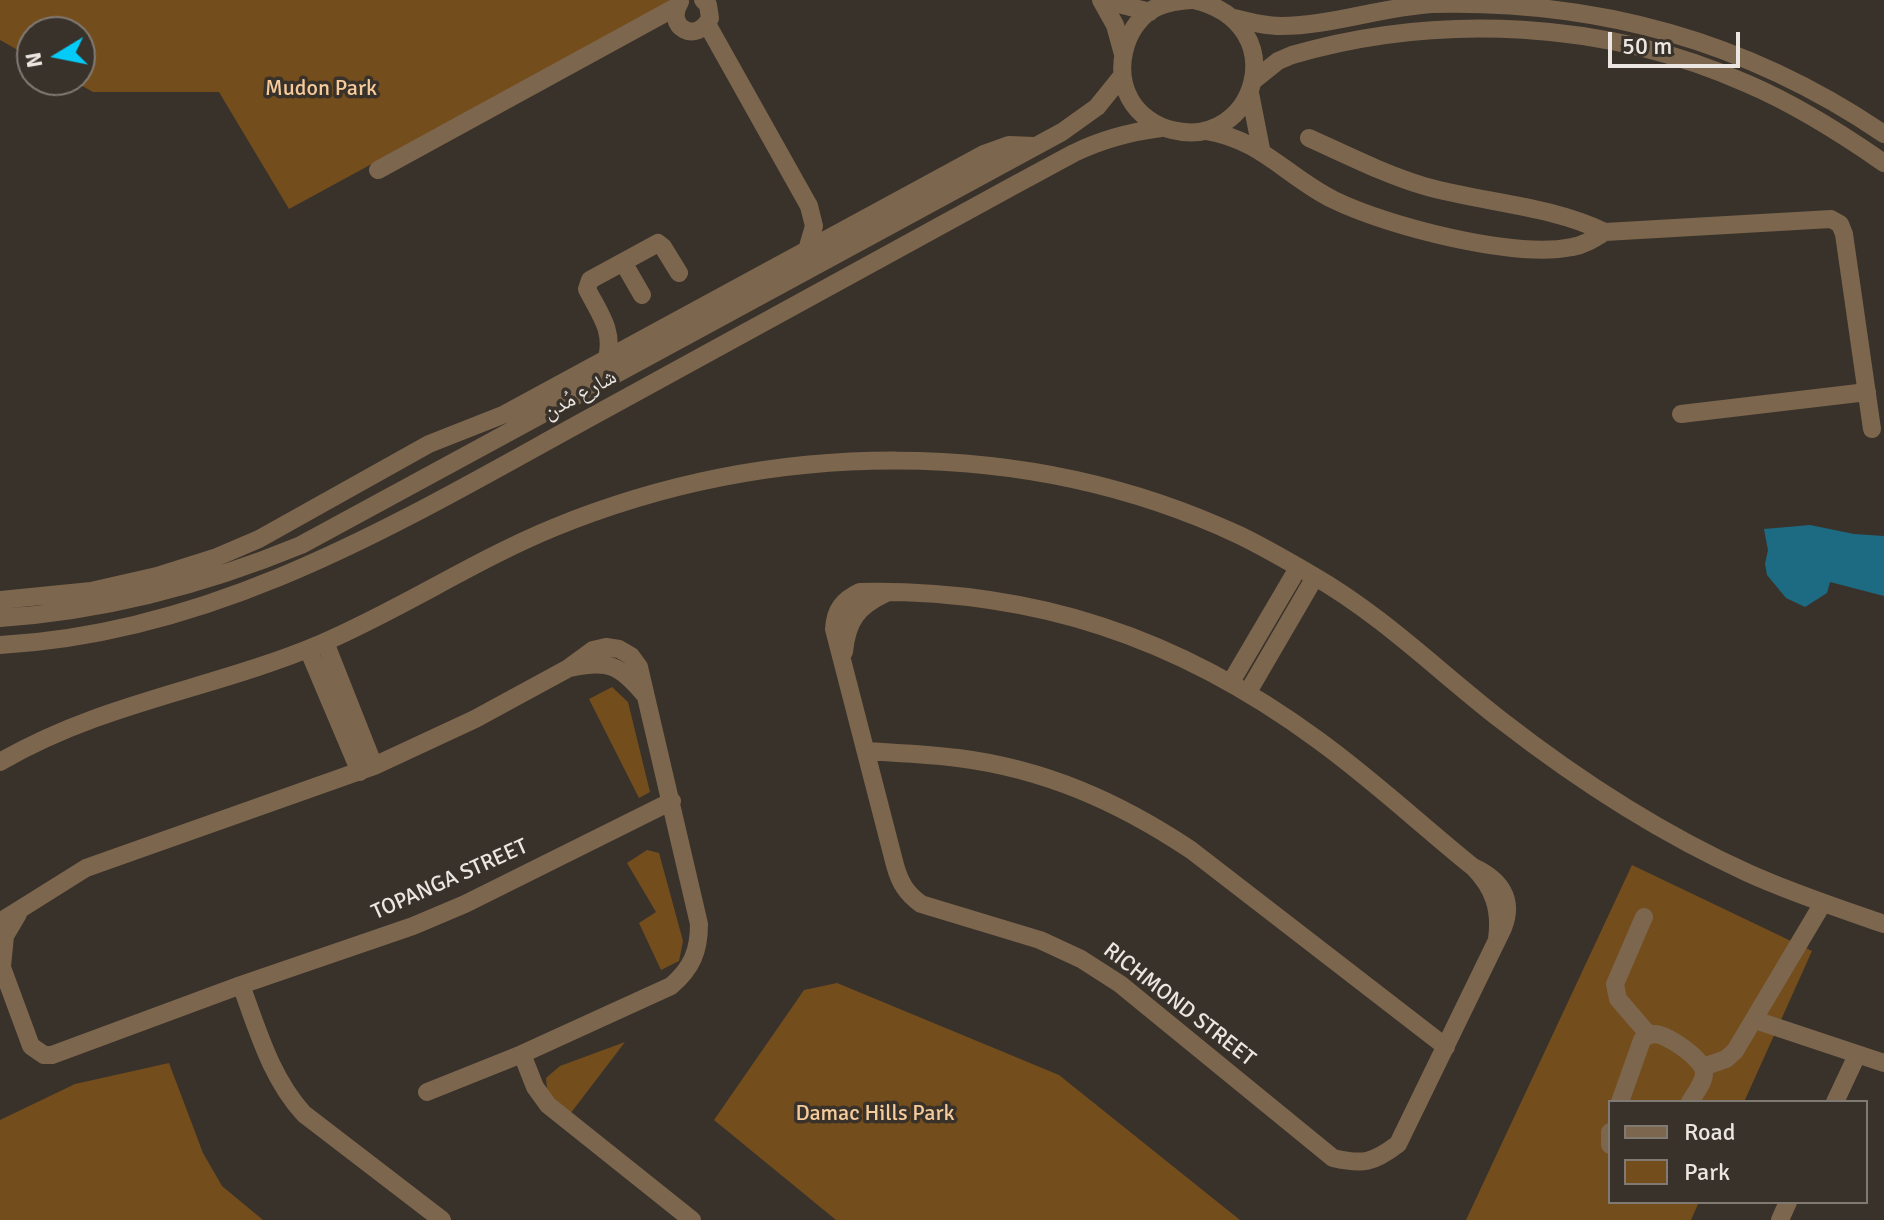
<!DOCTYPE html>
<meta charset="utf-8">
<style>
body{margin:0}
#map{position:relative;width:1884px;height:1220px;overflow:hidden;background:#39322a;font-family:Signika,sans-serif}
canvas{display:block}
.legend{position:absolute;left:1608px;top:1100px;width:260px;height:104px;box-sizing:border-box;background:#39322a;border:2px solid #807a73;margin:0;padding:10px 14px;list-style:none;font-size:24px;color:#ebe6e1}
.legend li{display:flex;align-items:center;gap:16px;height:40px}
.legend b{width:40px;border:2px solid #807a73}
.north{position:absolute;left:16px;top:16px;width:80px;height:80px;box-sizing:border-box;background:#39322a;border:2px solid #807a73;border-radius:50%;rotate:260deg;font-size:22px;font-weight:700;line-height:32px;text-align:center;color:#ebe6e1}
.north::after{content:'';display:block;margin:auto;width:28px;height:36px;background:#05cbf9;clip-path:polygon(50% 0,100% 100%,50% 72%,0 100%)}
.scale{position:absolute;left:1608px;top:32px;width:132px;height:36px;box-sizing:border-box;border:4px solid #ebe6e1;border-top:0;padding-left:10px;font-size:24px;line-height:28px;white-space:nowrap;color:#ebe6e1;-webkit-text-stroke:6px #39322a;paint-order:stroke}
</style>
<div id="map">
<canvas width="1884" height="1220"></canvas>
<ul class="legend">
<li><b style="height:10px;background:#7d664e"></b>Road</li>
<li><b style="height:22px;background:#744d1d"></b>Park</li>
</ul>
<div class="north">N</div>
<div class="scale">50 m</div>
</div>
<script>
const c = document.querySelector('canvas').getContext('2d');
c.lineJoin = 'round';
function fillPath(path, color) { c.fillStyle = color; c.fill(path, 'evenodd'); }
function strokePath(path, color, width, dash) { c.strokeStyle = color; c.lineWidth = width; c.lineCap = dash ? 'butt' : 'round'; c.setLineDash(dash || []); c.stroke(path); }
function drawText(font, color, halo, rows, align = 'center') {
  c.font = font + ' Signika,"Noto Naskh Arabic",sans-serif'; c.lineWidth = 7; c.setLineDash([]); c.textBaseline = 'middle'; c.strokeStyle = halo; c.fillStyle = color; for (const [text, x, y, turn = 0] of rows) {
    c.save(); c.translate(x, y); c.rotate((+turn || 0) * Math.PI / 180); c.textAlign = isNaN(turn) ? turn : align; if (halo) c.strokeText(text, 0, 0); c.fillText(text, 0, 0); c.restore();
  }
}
const green = new Path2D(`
 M0,0H673L289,209L219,92H93L72,80H80V32H32V58L0,40Z
 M612,687L628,702L650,792L639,798L589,699Z
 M647,850L659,853L683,941L679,961L661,970L639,923L656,912L627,863Z
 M1632,865L1812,951L1744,1102H1610V1202H1699L1691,1220H1466Z
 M837,983L1059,1075L1240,1220H836L714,1120L804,990Z
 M625,1042L567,1118L548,1098L546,1078L560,1066Z
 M169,1063L203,1153L222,1186L263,1220H0V1120L75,1084Z`);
const water = new Path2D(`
 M1810,525L1854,534L1884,536V596L1830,582L1827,593L1805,607L1786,598L1767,575L1765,564L1768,550L1764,529Z`);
const minor = new Path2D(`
 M1101,0L1115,25L1123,54
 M1103,0L1150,12
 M1191,0C1176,1 1162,3 1150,11C1124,30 1114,70 1130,99C1139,115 1155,126 1172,130C1256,151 1295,24 1194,0
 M680,2C664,27 697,45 710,18L708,5L703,0
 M1234,18C1249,22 1265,26 1281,26C1330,26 1382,7 1432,4C1598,0 1747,41 1884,134
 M707,24L809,206L814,226L807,250
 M1253,81L1278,61L1292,55C1440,12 1607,21 1748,84C1797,105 1841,133 1884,163
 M1250,93L1261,149
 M1207,131C1262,140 1287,177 1334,200C1387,226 1514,259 1572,247C1584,245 1594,239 1605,232L1831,219L1840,224L1844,234L1872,429
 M1309,138C1347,155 1384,174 1424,186C1484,203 1549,205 1605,232
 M378,170L676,7
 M623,262L642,295
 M607,358C614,330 599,313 587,289L590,280L658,243L663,247L679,273
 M1681,414L1867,392
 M0,600L91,591L157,576L217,557L259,539L429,444L505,414L984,154L1009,145L1034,146
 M0,618C105,611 204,585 301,545L1062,132L1097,107L1122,76
 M325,642L374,766
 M0,645C224,633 411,515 602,411C759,325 916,238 1074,153C1103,139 1129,132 1161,128
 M308,649L360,772
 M844,652C847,620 858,606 886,593
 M570,668C608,660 619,664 644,694
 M1231,682L1298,568
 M1248,692L1315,577
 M866,751C896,753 928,754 958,758C1045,769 1119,802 1191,850L1446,1047
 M0,762C103,702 213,689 320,644C400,610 473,561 553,528C771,439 1024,435 1239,535C1264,547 1288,561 1312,575C1382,615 1438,671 1501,720C1578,780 1660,833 1748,873C1792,893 1838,908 1884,924
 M1473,867C1499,879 1515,898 1503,928L1398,1144C1373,1163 1363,1165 1333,1158L1120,984L1081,959L1040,940L921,904C906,893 900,883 895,865L834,629C835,610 843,600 860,592C1034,589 1178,637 1318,740C1372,779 1421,825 1473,867C1494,888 1501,910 1497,939
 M1644,917L1615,984L1618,999L1649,1035
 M0,922L86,868L374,766L475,719L567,669L593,650L606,647L619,649L631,656L639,667L699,924C699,951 692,968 671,986L522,1054L427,1092
 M0,962L31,1046L44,1055H52L241,985L413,926L465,904L672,801
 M2,966L5,936L18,914
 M241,985C258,1031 271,1078 304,1114L442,1220
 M1755,1020L1884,1063
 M522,1054L535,1087L548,1105L692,1220
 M1703,1067L1726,1059L1735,1051L1823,903
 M1620,1102L1642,1040C1647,1036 1648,1035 1654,1034C1667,1034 1704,1059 1704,1073C1704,1083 1695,1093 1690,1102
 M1835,1102L1857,1055
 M1610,1132V1145
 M1780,1220L1788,1202`);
const parkNames = [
 ["Mudon Park",321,89],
 ["Damac Hills Park",875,1114]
];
const streetNames = [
 ["شارع مُدن",580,395,-29],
 ["TOPANGA STREET",450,880,-24],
 ["RICHMOND STREET",1179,1005,38]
];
fillPath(green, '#744d1d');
fillPath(water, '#1c6b83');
strokePath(minor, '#7d664e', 18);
drawText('22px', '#f6cb9b', '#39322a', parkNames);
drawText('22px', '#ebe6e1', '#39322a', streetNames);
</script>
